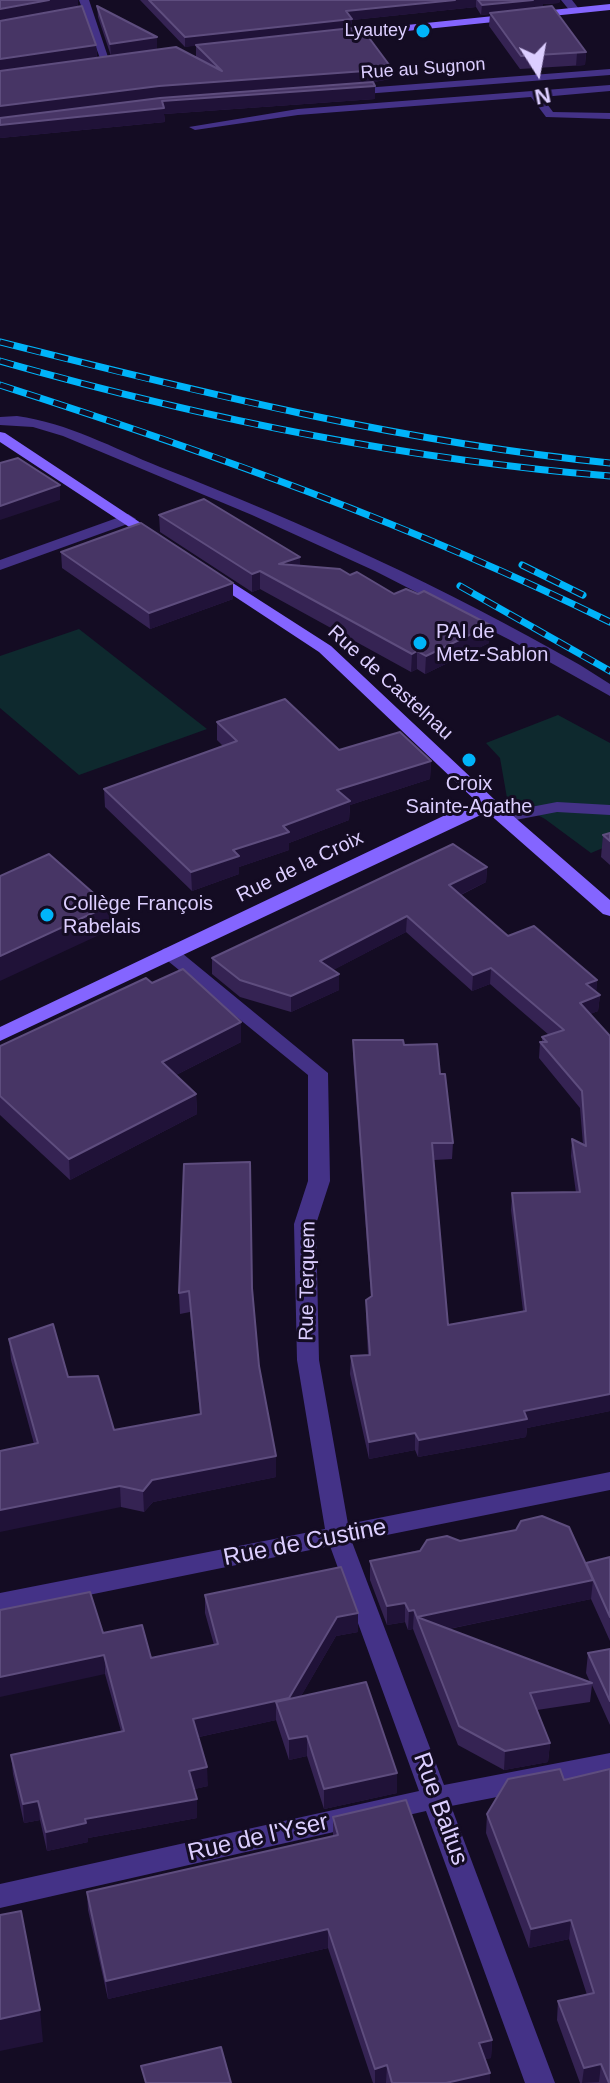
<!DOCTYPE html>
<meta charset="utf-8">
<style>
body{margin:0}
#map{position:relative;width:610px;height:2083px;overflow:hidden;background:#140c23;font-family:Helvetica,sans-serif}
canvas{display:block}
.north{position:absolute;left:498px;top:32px;width:80px;height:80px;-webkit-text-stroke:6px #140c23;paint-order:stroke;rotate:169deg;font-size:22px;font-weight:700;line-height:32px;text-align:center;color:#dcceff}
.north::after{content:'';display:block;margin:auto;width:28px;height:36px;background:#dcceff;clip-path:polygon(50% 0,100% 100%,50% 72%,0 100%)}
</style>
<div id="map">
<canvas width="610" height="2083"></canvas>
<div class="north">N</div>
</div>
<script>
const c = document.querySelector('canvas').getContext('2d');
c.lineJoin = 'round';
function fillPath(path, color) { c.fillStyle = color; c.fill(path, 'evenodd'); }
function strokePath(path, color, width, dash) { c.strokeStyle = color; c.lineWidth = width; c.lineCap = dash ? 'butt' : 'round'; c.setLineDash(dash || []); c.stroke(path); }
function drawText(font, color, halo, rows, align = 'center') {
  c.font = font + ' Helvetica,sans-serif'; c.lineWidth = 6; c.setLineDash([]); c.textBaseline = 'middle'; c.strokeStyle = halo; c.fillStyle = color; for (const [text, x, y, turn = 0] of rows) {
    c.save(); c.translate(x, y); c.rotate((+turn || 0) * Math.PI / 180); c.textAlign = isNaN(turn) ? turn : align; if (halo) c.strokeText(text, 0, 0); c.fillText(text, 0, 0); c.restore();
  }
}
const green = new Path2D(`
 M79,629L207,729L79,775L0,708V656Z
 M558,715L610,743V845L591,853L545,819L507,798L500,758L486,743Z`);
const lane = new Path2D(`
 M610,85V91L542,97L553,112L610,113V119L546,117L531,97L298,115L195,130L189,127L298,109Z
 M17,416C68,423 113,448 160,467C304,523 446,588 580,665L610,684V696L512,641L375,571L252,515L63,436L33,427L0,425V417Z
 M557,802L610,805V815L557,812L505,822L496,817L499,813Z`);
const street = new Path2D(`
 M79,0H89L110,63L101,61Z
 M561,0H572L579,9L570,11Z
 M610,69V75L351,95L345,92L351,89Z
 M128,514L136,519L133,522L0,570V560Z
 M170,947L177,949L328,1073L330,1181L316,1224L319,1360L348,1524L610,1472V1490L352,1542L444,1785L610,1753V1775L451,1806L555,2083H525L426,1811L0,1908V1884L419,1791L330,1546L0,1613V1593L325,1529L297,1360L294,1224L308,1181V1075L163,957L160,953L163,949Z`);
const secondary = new Path2D(`
 M610,4V10L339,38L334,35L339,32Z
 M0,432L5,433L165,539L162,542H152L0,442Z
 M211,569L331,646L496,801L610,900V916L603,914L487,812L0,1041V1027L458,809L478,803L319,652L205,577L203,574Z`);
const rail = new Path2D(`
 M0,342C202,393 402,442 610,463
 M0,361C201,418 402,459 610,476
 M0,385C209,452 413,525 610,622
 M522,565L583,595
 M460,586L610,671`);
const wall = new Path2D(`
 M0,0L78,7L96,45L97,58L111,56L98,17L97,6L157,37V49L196,58V45L185,47L140,0H560L559,3L543,4V7L586,52L585,65L520,69L489,26L490,14L481,15L476,7L352,20V28L390,79L373,82L375,86V99L164,114L165,122L0,138Z
 M159,515L300,557V566L350,575L394,594L490,625L489,643L425,674L417,669L411,672L260,589L252,592L160,532Z
 M61,552L233,599L150,629L62,568Z
 M217,722L339,750L431,761L430,779L350,805L349,820L289,843V850L239,867V874L192,891L105,807L104,789L223,746L217,740Z
 M610,833V865L601,857L603,835Z
 M487,867L486,882L461,895L508,936L597,980L596,992L600,995L598,1011L590,1014L610,1411L527,1428L526,1437L418,1457L415,1450L369,1459L350,1374L351,1356L368,1355L366,1317V1300L371,1297L353,1057V1040L404,1045L440,1074L453,1143L452,1159L434,1160L448,1325L523,1311L511,1210L512,1193H576L571,1156L572,1139L583,1145L580,1108L539,1058L540,1042H542V1037L549,1035L490,984L472,991L406,932L333,970L339,990L291,1012L240,997L212,974V958Z
 M152,983L241,1042L176,1075L196,1094L197,1114L70,1180L0,1115V1046Z
 M184,1164L252,1288L259,1366L276,1456V1477L153,1502L144,1512L121,1507L34,1444L11,1360L9,1339L68,1377L114,1430L200,1414L190,1312L180,1314L179,1293Z
 M460,1541L585,1564L610,1557V1641L591,1599L449,1629L590,1682L586,1673L588,1653L610,1649V1725L592,1685L590,1702L537,1710L550,1743L548,1762L504,1770L458,1745L413,1629L408,1630L405,1622L387,1625L370,1580V1561Z
 M205,1595L358,1632L336,1636L301,1696L397,1773V1793L324,1809L307,1756L289,1760L276,1720L199,1737L208,1786L194,1789L197,1799V1818L88,1838V1842L47,1851L40,1820L24,1823L13,1774L11,1755L121,1731L105,1674L103,1633L151,1658L214,1645L205,1613Z
 M564,1780L610,2083H580L557,2020L558,2001L587,1995L569,1939L529,1948L486,1833L487,1814Z
 M333,1817L492,2040L491,2058L485,2059L490,2083H373L328,1948L108,1999L88,1910L87,1892L333,1836Z`);
const shadedWall = new Path2D(`
 M49,0H78V7L0,22V9Z
 M455,0H476V7L352,20V29L185,47V37L346,11Z
 M533,0H560L559,3L543,4V8L481,15L482,5Z
 M157,37V50L111,56L110,44Z
 M96,45L97,58L0,72V59Z
 M586,52L585,65L576,66L577,53Z
 M390,66V79L365,84L160,99L0,120V106L159,86Z
 M375,86V99L164,114L165,122L0,138V125L162,101Z
 M60,485V500L0,520V506Z
 M300,557V574L279,564Z
 M260,571V589L252,592V574Z
 M233,583V599L150,629L149,613Z
 M490,625L489,643L425,674L426,656Z
 M417,651V669L411,672L412,654Z
 M431,761L430,779L350,805L349,820L289,843V850L239,867V874L192,891L191,872L233,850L283,826L337,790Z
 M487,867L486,882L448,901L449,885Z
 M108,906L110,930L0,981V956Z
 M407,916L406,932L320,977V961Z
 M491,968L490,984L472,991L473,975Z
 M339,974V990L291,1012V996Z
 M597,980L596,996L586,984Z
 M600,995L598,1011L578,1019L580,1003Z
 M241,1022V1042L162,1082V1062Z
 M196,1094L197,1114L70,1180L69,1159Z
 M610,1394V1411L527,1428L526,1437L418,1457L419,1440L524,1411Z
 M415,1433V1450L369,1459V1442Z
 M276,1456V1477L153,1502L144,1512L143,1491L152,1480Z
 M120,1486L121,1507L0,1532V1510Z
 M593,1580L591,1599L424,1634L417,1617Z
 M405,1603V1622L387,1625V1606Z
 M414,1610L413,1629L408,1630L409,1611Z
 M358,1613V1632L336,1636L289,1717L276,1702V1720L194,1738L193,1719L337,1617Z
 M104,1655L105,1674L0,1697V1677Z
 M307,1736V1756L289,1760V1739Z
 M550,1743L548,1762L504,1770L505,1751Z
 M207,1767L208,1786L190,1790L189,1771Z
 M397,1773V1793L324,1809V1789Z
 M197,1799V1818L88,1838V1842L47,1851L46,1832L85,1819Z
 M38,1801L40,1820L24,1823L23,1804Z
 M571,1920L569,1939L529,1948L531,1929Z
 M328,1929V1948L108,1999L106,1981Z
 M40,2010L43,2042L0,2051V2019Z
 M492,2040L491,2058L478,2061L479,2043Z
 M601,2064L599,2082L582,2083L584,2068Z
 M387,2065L386,2083H375V2069Z
 M490,2073V2083H446Z`);
const building = new Path2D(`
 M0,0H49L0,9Z
 M149,0H455L346,11L352,19L185,37Z
 M478,0H533L482,5Z
 M82,6L96,45L0,59V21Z
 M97,6L157,37L110,44Z
 M552,6L586,52L521,56L490,13Z
 M361,27L390,66L365,71L159,86L0,106V71L176,47L222,71L196,45Z
 M373,82L375,86L162,101L164,108L0,125V118L160,98Z
 M18,458L60,485L0,506V463Z
 M204,499L300,557L279,564L340,569L350,575L357,572L394,594L406,589L418,594L424,591L490,625L426,656L417,651L412,654L260,571L252,574L159,515Z
 M141,523L233,583L149,613L61,552Z
 M285,699L339,750L400,732L431,761L337,790L350,801L283,826L289,832L233,850L239,856L191,872L104,789L237,741L217,722Z
 M610,833V841L603,835Z
 M453,844L487,867L449,885L508,936L534,926L597,980L586,984L600,995L580,1003L610,1036V1394L524,1411L527,1419L419,1440L415,1433L369,1442L351,1356L370,1355L366,1300L372,1296L353,1040H403L404,1045L437,1044L440,1074H445L453,1143H432L448,1325L526,1311L512,1193L580,1192L572,1139L586,1146L582,1091L540,1042H547L542,1037L564,1030L491,968L473,975L407,916L320,961L339,974L291,996L240,980L212,958Z
 M49,854L108,906L0,956V876Z
 M183,969L241,1022L162,1062L196,1094L69,1159L0,1096V1046L146,978L152,983Z
 M250,1162L252,1288L259,1366L276,1456L152,1480L143,1491L120,1486L0,1510V1451L38,1443L9,1339L53,1324L68,1377L98,1376L114,1430L201,1414L189,1291L179,1293L184,1164Z
 M542,1516L569,1527L593,1580L417,1617L592,1683L530,1693L550,1743L505,1751L459,1726L414,1610L409,1611L405,1603L387,1606L370,1561L420,1551L427,1540L447,1536L460,1541L516,1530L521,1521Z
 M610,1557V1617L586,1563Z
 M341,1567L358,1613L337,1617L289,1698L193,1719L207,1767L189,1771L197,1799L85,1819L86,1823L46,1832L38,1801L23,1804L11,1755L124,1731L104,1655L0,1677V1610L90,1592L103,1633L142,1625L151,1658L218,1644L205,1595Z
 M610,1649V1701L588,1653Z
 M366,1682L397,1773L324,1789L307,1736L289,1739L276,1702Z
 M560,1769L564,1780L610,1769V2083H609L601,2064L584,2068L558,2001L594,1993L571,1920L531,1929L487,1814L508,1779Z
 M406,1800L492,2040L479,2043L490,2073L446,2083H392L387,2065L375,2069L328,1929L106,1981L87,1892L338,1835L333,1817Z
 M21,1911L40,2010L0,2019V1915Z
 M221,2047L231,2083H146L141,2066Z`);
const markers = [
 [423,31,8,"#00b4f9"],
 [420,643,8,"#00b4f9"],
 [469,760,8,"#00b4f9"],
 [47,915,8,"#00b4f9"]
];
const farPoinames = [
 ["Lyautey",407,31]
];
const farStreetnames = [
 ["Rue au Sugnon",423,69,-4]
];
const poiNames = [
 ["PAI de",436,632],
 ["Metz-Sablon",436,655],
 ["Croix",469,784,"center"],
 ["Sainte-Agathe",469,807,"center"],
 ["Collège François",63,904],
 ["Rabelais",63,927]
];
const streetNames = [
 ["Rue de Castelnau",390,683,42],
 ["Rue de la Croix",300,867,-26],
 ["Rue Terquem",308,1281,-89]
];
const nearStreetnames = [
 ["Rue de Custine",305,1543,-11],
 ["Rue Baltus",440,1809,70],
 ["Rue de l'Yser",258,1838,-13]
];
fillPath(green, '#0e292e');
fillPath(lane, '#443287');
fillPath(street, '#443287');
fillPath(secondary, '#8465ff');
strokePath(rail, '#00b4f9', 7);
strokePath(rail, '#140c23', 5, [14]);
fillPath(wall, '#352353');
fillPath(shadedWall, '#201238');
fillPath(building, '#473565');
strokePath(building, '#5e4d7e', 2);
for (const [x, y, r, color] of markers) { const dot = new Path2D(); dot.arc(x, y, r, 0, 2 * Math.PI); c.fillStyle = color; c.fill(dot); strokePath(dot, '#140c23', 3); }
drawText('18px', '#dcceff', '#140c23', farPoinames, 'right');
drawText('18px', '#dcceff', '#140c23', farStreetnames);
drawText('20px', '#dcceff', '#140c23', poiNames, 'left');
drawText('20px', '#dcceff', '#140c23', streetNames);
drawText('24px', '#dcceff', '#140c23', nearStreetnames);
</script>
